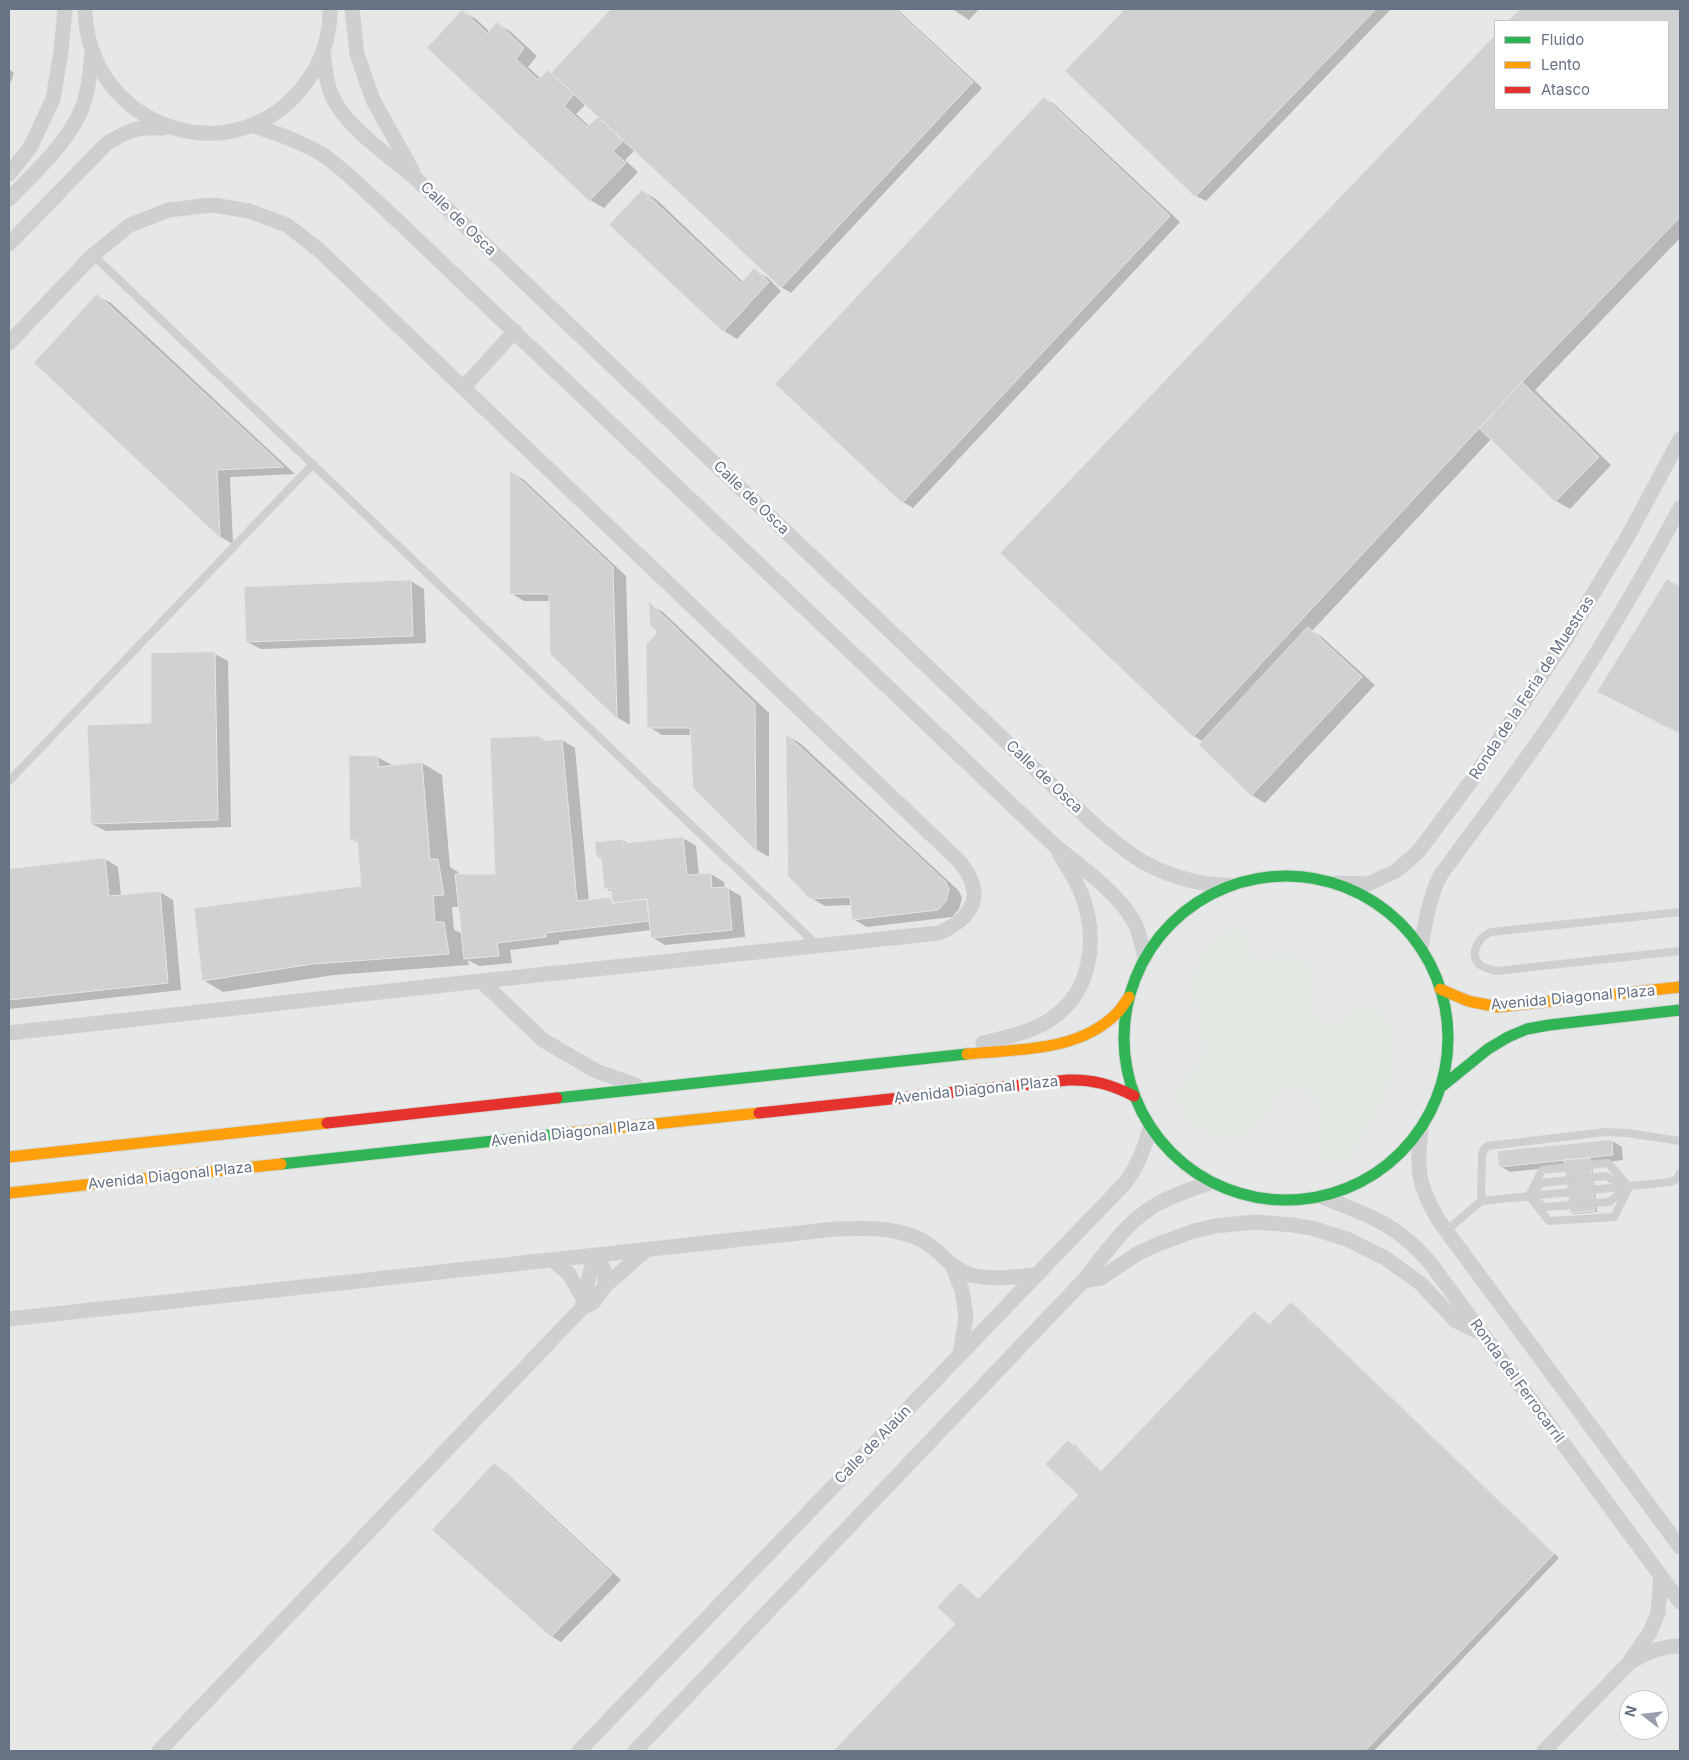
<!DOCTYPE html>
<meta charset="utf-8">
<style>
body{margin:0}
#map{position:relative;width:1689px;height:1760px;overflow:hidden;background:#f6f6f5;font-family:Inter,sans-serif}
canvas{display:block}
.frame{position:absolute;inset:0;border:10px solid #677284;pointer-events:none}
.legend{position:absolute;left:1494px;top:20px;width:175px;height:90px;box-sizing:border-box;background:#fff;border:1px solid #c2c7ce;margin:0;padding:6px 9px;list-style:none;font-size:15px;color:#677284}
.legend li{display:flex;align-items:center;gap:10px;height:25px}
.legend b{width:25px;border:1px solid #c2c7ce}
.north{position:absolute;left:1619px;top:1690px;width:50px;height:50px;box-sizing:border-box;background:#fff;border:1px solid #c2c7ce;border-radius:50%;rotate:286deg;font-size:14px;font-weight:700;line-height:20px;text-align:center;color:#677284}
.north::after{content:'';display:block;margin:auto;width:18px;height:22px;background:#99a0ac;clip-path:polygon(50% 0,100% 100%,50% 72%,0 100%)}
</style>
<div id="map">
<canvas width="1689" height="1760"></canvas>
<div class="frame"></div>
<ul class="legend">
<li><b style="height:6px;background:#30b455"></b>Fluido</li>
<li><b style="height:6px;background:#ff9f0a"></b>Lento</li>
<li><b style="height:6px;background:#e5322d"></b>Atasco</li>
</ul>
<div class="north">N</div>
</div>
<script>
const c = document.querySelector('canvas').getContext('2d');
c.lineJoin = 'round';
function fillPath(path, color) { c.fillStyle = color; c.fill(path, 'evenodd'); }
function strokePath(path, color, width, dash) { c.strokeStyle = color; c.lineWidth = width; c.lineCap = dash ? 'butt' : 'round'; c.setLineDash(dash || []); c.stroke(path); }
function drawText(font, color, halo, rows, align = 'center') {
  c.font = font + ' Inter,sans-serif'; c.lineWidth = 5; c.setLineDash([]); c.textBaseline = 'middle'; c.strokeStyle = halo; c.fillStyle = color; for (const [text, x, y, turn = 0] of rows) {
    c.save(); c.translate(x, y); c.rotate((+turn || 0) * Math.PI / 180); c.textAlign = isNaN(turn) ? turn : align; if (halo) c.strokeText(text, 0, 0); c.fillText(text, 0, 0); c.restore();
  }
}
const built = new Path2D(`
 M9,9H1680V1751H9ZM1495,21H1668V109H1495ZM1629,1700H1659V1730H1629Z`);
const green = new Path2D(`
 M1239,928L1248,933L1250,938L1248,953L1252,957C1275,961 1301,944 1316,973C1314,981 1311,989 1309,997C1307,1014 1324,1030 1340,1026C1343,1022 1344,1017 1348,1013C1367,996 1387,1010 1391,1033C1393,1049 1391,1066 1388,1082C1384,1102 1372,1118 1362,1136C1358,1145 1354,1159 1343,1163C1337,1164 1330,1164 1325,1160C1309,1146 1325,1124 1319,1107C1314,1093 1292,1079 1279,1091C1275,1095 1275,1100 1273,1105C1266,1121 1251,1134 1234,1137C1220,1139 1206,1133 1195,1125C1189,1121 1184,1114 1181,1108C1166,1078 1203,1073 1204,1053C1206,1035 1196,1017 1195,998C1192,968 1206,933 1239,928Z`);
const shadow = new Path2D(`
 M612,9H897L982,88L791,293L781,287L635,150L625,160L638,172L604,208L590,200L462,11L476,19L490,32L498,24L511,32L537,56L528,67L541,79L552,74ZM586,104L603,120L602,121L590,127L576,114Z
 M952,9H979L969,20Z
 M1127,9H1391L1206,201L1196,196L1067,71Z
 M1521,9H1680V238L1535,390L1611,465L1570,509L1556,501L1492,438L1312,631L1322,637L1375,685L1265,803L1251,795L1203,742L1194,736L1002,553L1495,35V109H1668V21H1509Z
 M9,69L14,73L9,87Z
 M1044,98L1054,104L1180,222L913,508L903,502Z
 M642,191L656,199L743,282L754,270L768,278L781,291L737,339L724,331Z
 M97,296L111,303L295,474L230,477L233,544L221,537L36,363Z
 M511,472L524,480L626,576L630,725L618,718L552,654L550,601H524L511,593Z
 M1668,580L1680,587V733L1612,699Z
 M411,581L424,589L426,643L261,649L247,642Z
 M650,605L663,612L769,713V857L757,850L694,788L692,735H662L649,727L658,632Z
 M215,654L228,661L231,827L106,831L92,824L153,724Z
 M788,736L800,743L959,891L962,898L959,909L952,917L867,927L853,919L852,905L825,906L811,898Z
 M540,738L546,741L562,740L575,748L589,901L613,898L612,892L605,888L602,859L597,856L623,840L629,844L683,838L696,846L699,875L711,874L724,882L725,888H727L741,896L745,937L665,945L652,937L651,930L559,941V944L510,950L512,963L479,966L468,960L469,965L334,975L223,992L203,980L362,888L358,843L351,839L377,757L394,766L422,763L442,775L450,867L458,872L459,876L496,875ZM452,907H460L463,934L454,930Z
 M105,859L118,867L121,896L160,892L173,900L181,990L9,1009V870Z
 M1612,1141L1622,1147L1623,1160L1592,1164L1597,1212L1574,1214L1571,1213L1566,1166L1510,1172L1500,1166Z
 M1291,1303L1297,1307L1559,1558L1374,1751H835L956,1624L961,1584L980,1600L1080,1495L1068,1442L1075,1445L1102,1472L1255,1312L1270,1325Z
 M494,1465L504,1471L621,1580L561,1642L551,1636Z`);
const building = new Path2D(`
 M611,9H895L973,82L781,288L551,73Z
 M1125,9H1376L1195,197L1065,71Z
 M1520,9H1680V217L1522,382L1193,737L1000,553L1495,35V109H1668V21H1508Z
 M462,10L487,33L497,22L524,48L516,59L538,80L548,70L574,94L564,106L587,127L598,117L623,141L613,151L626,163L589,201L427,48Z
 M1044,97L1170,216L902,503L775,384Z
 M642,190L741,283L754,268L769,282L723,332L609,225Z
 M97,294L284,467L217,470L220,538L34,363Z
 M1522,382L1599,457L1555,502L1480,429Z
 M510,470L613,567L617,719L550,654L549,594H510Z
 M1667,579L1680,586V734L1597,692Z
 M411,580L413,636L246,642L244,587Z
 M649,602L755,704L756,851L693,788L690,728H647L646,645L657,632L650,625Z
 M1308,627L1362,677L1251,796L1199,745Z
 M215,652L218,820L91,824L87,725L151,723V653Z
 M786,734L946,882L949,890L946,901L938,910L852,920L850,897L810,899L788,876Z
 M540,736V741L562,739L577,901L611,897L612,903L647,899L649,921L546,933V937L497,943L499,956L464,959L455,874H495L490,738Z
 M349,755L377,756L379,767L422,762L430,859H438L444,895L433,896L435,922H444L449,954L313,964L202,981L194,908L361,886L357,840H350Z
 M683,837L687,875L711,873L712,888L728,887L732,930L651,938L647,899L612,903L611,888L604,889L601,856H596L595,842L623,839V843Z
 M105,858L109,896L160,891L168,983L9,1000V869Z
 M1612,1140L1613,1155L1499,1167L1497,1151Z
 M1590,1158L1595,1211L1570,1213L1564,1160Z
 M1291,1302L1554,1554L1365,1751H833L955,1624L937,1607L960,1582L978,1599L1078,1495L1045,1464L1068,1440L1101,1471L1254,1311L1269,1324Z
 M494,1463L612,1574L551,1637L432,1530Z`);
const lane = new Path2D(`
 M93,255L817,945
 M9,781L313,464
 M1680,912L1491,932C1479,937 1468,954 1480,965C1485,969 1491,969 1496,971L1680,951
 M1534,1191L1542,1183L1605,1176L1624,1185
 M1529,1196L1549,1221L1614,1217L1629,1187
 M1529,1196L1542,1170L1608,1163L1629,1187
 M1481,1201L1482,1155L1484,1149L1488,1146L1605,1132L1627,1133L1680,1141
 M1537,1202L1545,1207L1609,1202L1627,1188
 M1446,1231L1481,1201L1671,1182L1678,1178L1680,1173`);
const street = new Path2D(`
 M85,9C87,129 238,180 308,80C323,59 330,34 330,9
 M352,9L357,54L373,100L413,172
 M323,53C325,66 326,79 330,91C342,125 388,155 415,178L1038,772C1069,800 1101,834 1135,857C1161,874 1199,886 1229,885
 M251,125C276,133 300,141 323,155C344,169 363,189 382,206L1054,845C1079,865 1121,895 1135,924C1140,934 1142,946 1145,957
 M9,174L30,148L53,99L61,51L65,9
 M9,199C33,174 62,148 78,117C88,98 90,74 92,53
 M9,244L106,144C128,130 137,127 163,128
 M9,343L93,255L130,225L168,210L213,205L249,211L287,225L319,250L959,861C986,893 975,917 939,933L481,981L9,1033
 M463,388L515,331
 M1336,883L1368,884L1396,871L1418,852L1472,780L1566,639L1628,536L1680,439
 M1421,948C1425,923 1429,899 1440,876C1476,826 1514,777 1549,726C1597,656 1640,582 1680,508
 M481,981L543,1040L596,1071L636,1085
 M983,1043C1006,1037 1034,1032 1054,1017C1093,989 1098,935 1081,893C1076,879 1066,866 1059,853
 M1421,1130C1416,1170 1418,1185 1439,1221L1680,1547
 M1322,1197C1367,1214 1399,1225 1431,1264L1680,1602
 M553,1260L569,1274L584,1300
 M952,1265L962,1290L966,1317L960,1354
 M1083,1281L1101,1278L1137,1254L1158,1244L1194,1231L1215,1226L1255,1222L1293,1225L1311,1228L1347,1239L1385,1258L1420,1283L1456,1321L1481,1333
 M582,1308L591,1269L596,1255L605,1272V1286
 M9,1319L835,1229C867,1228 904,1226 931,1246C944,1256 954,1270 971,1275C992,1280 1015,1277 1036,1275
 M1632,1661C1647,1652 1663,1646 1680,1646
 M159,1751L582,1308L593,1303L605,1286L646,1250
 M579,1751L1126,1182C1138,1165 1145,1148 1150,1128
 M635,1751L1083,1281C1106,1253 1127,1220 1159,1203C1175,1194 1192,1189 1209,1183
 M1544,1751L1628,1664L1650,1632L1658,1613L1661,1577`);
const fast = new Path2D(`
 M1124 1038a162 162 0 1 1 324 0a162 162 0 1 1-324 0Z
 M1441,1087L1488,1049L1508,1037L1527,1029L1549,1025L1680,1010
 M557,1098L967,1054
 M281,1164L568,1133`);
const slow = new Path2D(`
 M1440,989L1468,1001L1498,1007L1680,987
 M967,1054C1018,1049 1079,1052 1117,1013C1122,1008 1125,1002 1129,997
 M568,1133L759,1113
 M9,1157L327,1123
 M9,1193L281,1164`);
const jam = new Path2D(`
 M759,1113L1068,1080C1093,1079 1112,1085 1134,1096
 M327,1123L557,1098`);
const streetNames = [
 ["Calle de Osca",458,219,44],
 ["Calle de Osca",751,498,44],
 ["Ronda de la Feria de Muestras",1532,688,-57],
 ["Calle de Osca",1044,777,43],
 ["Avenida Diagonal Plaza",1573,998,-5],
 ["Avenida Diagonal Plaza",976,1090,-6],
 ["Avenida Diagonal Plaza",573,1133,-6],
 ["Avenida Diagonal Plaza",170,1176,-6],
 ["Ronda del Ferrocarril",1517,1381,54],
 ["Calle de Alaún",873,1445,-46]
];
fillPath(built, '#e6e7e7');
fillPath(green, '#e5e9e3');
fillPath(shadow, '#0003');
fillPath(building, '#d0d1d2');
strokePath(building, '#e5e5e4', 1);
strokePath(fast, '#d3d4d4', 13);
strokePath(slow, '#d3d4d4', 13);
strokePath(jam, '#d3d4d4', 13);
strokePath(lane, '#cecfd0', 8);
strokePath(street, '#cecfd0', 15);
strokePath(fast, '#30b455', 11);
strokePath(slow, '#ff9f0a', 11);
strokePath(jam, '#e5322d', 11);
drawText('15px', '#677284', '#fff', streetNames);
</script>
